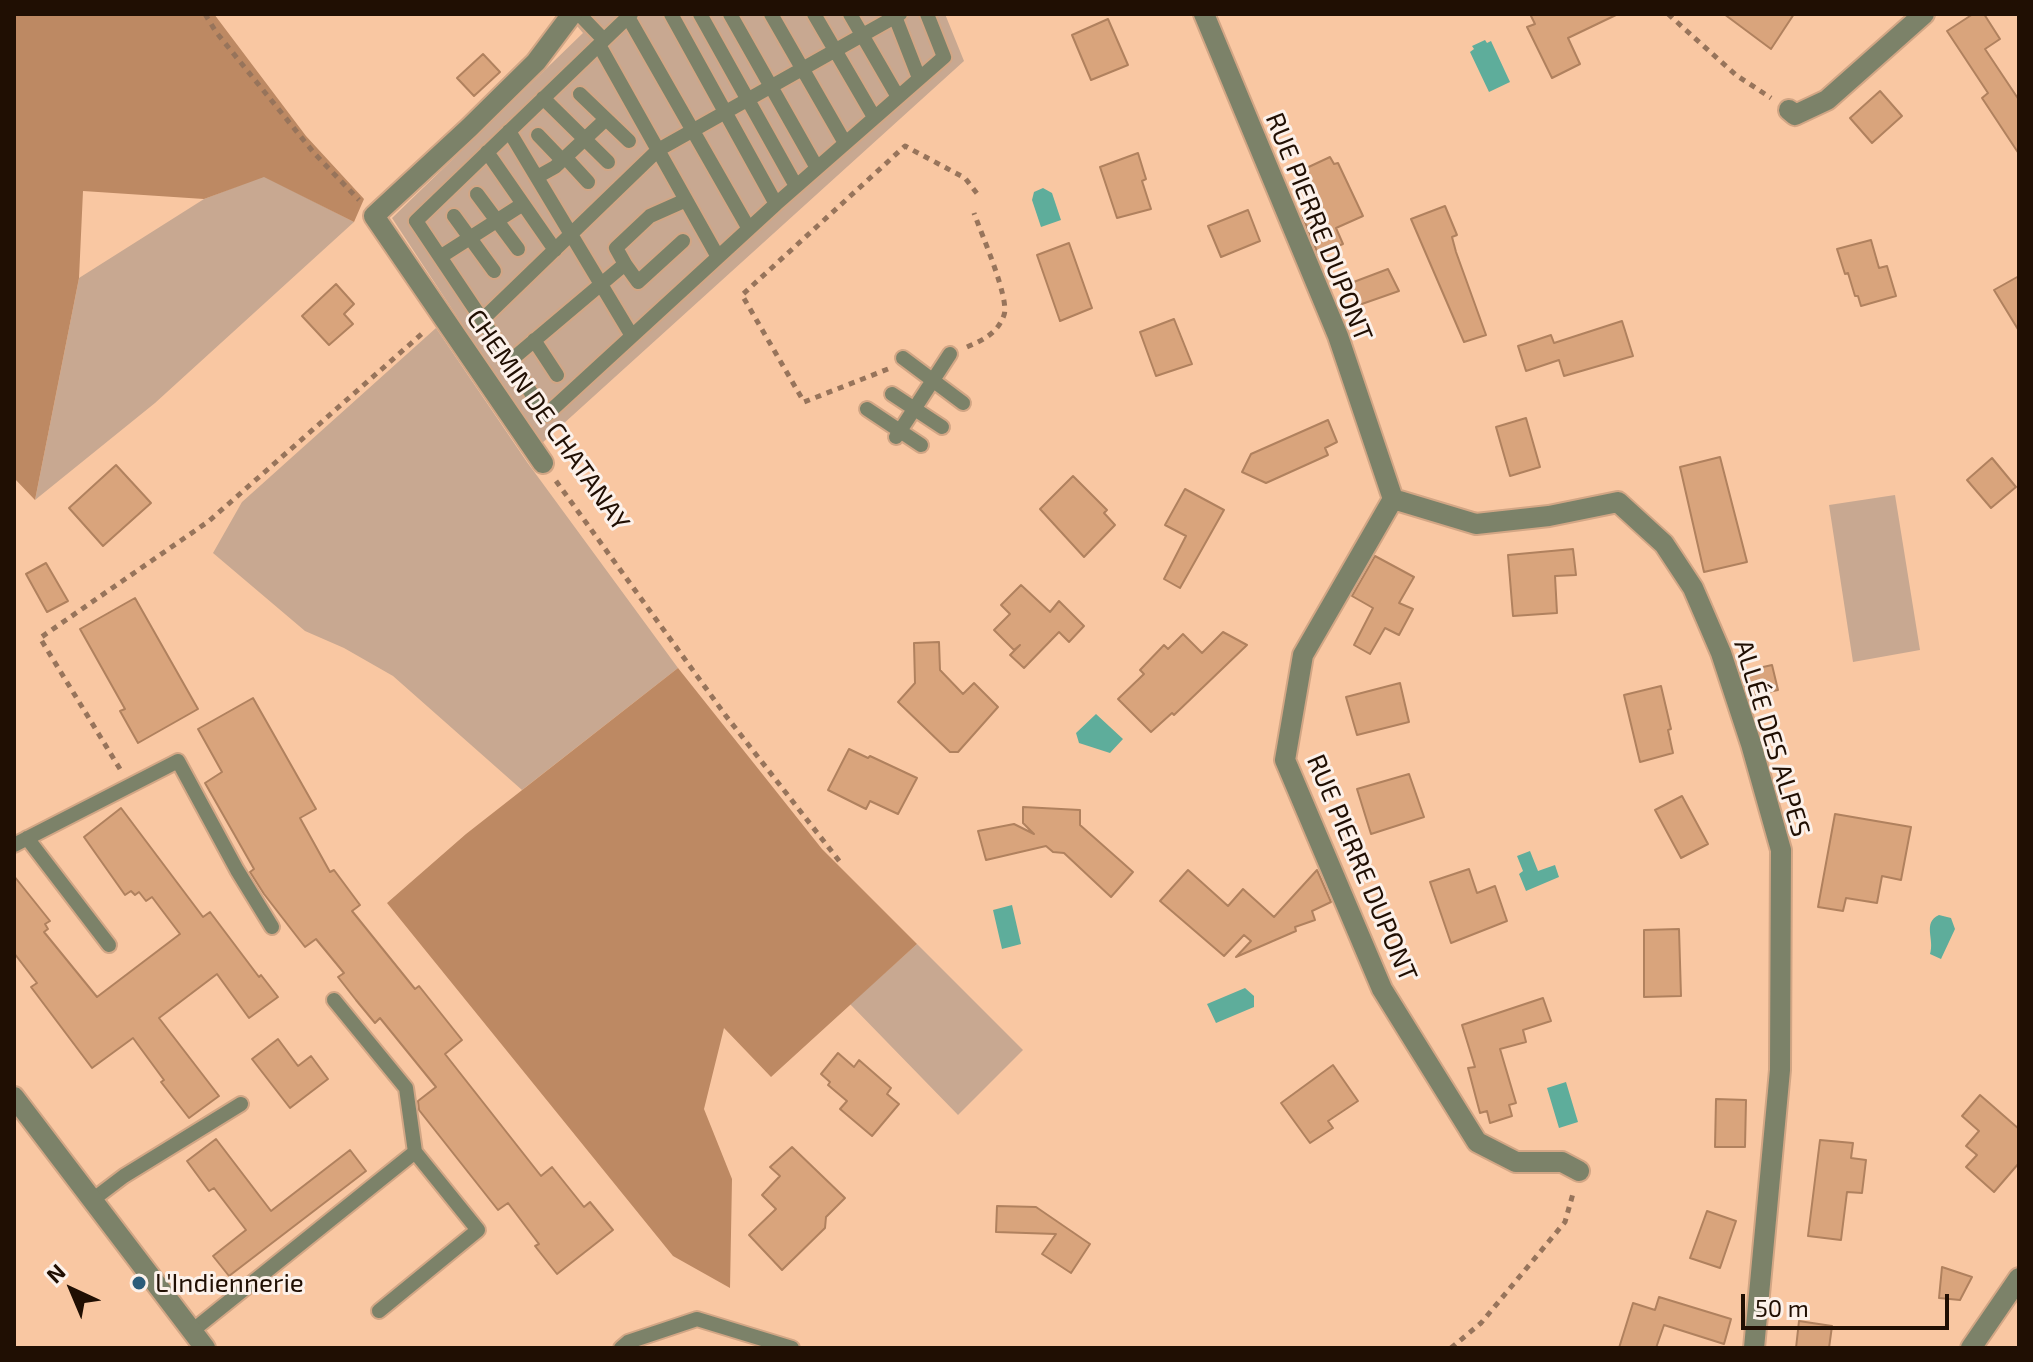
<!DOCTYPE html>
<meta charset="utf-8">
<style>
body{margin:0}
#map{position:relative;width:2033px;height:1362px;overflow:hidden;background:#f9c7a2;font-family:"Exo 2",sans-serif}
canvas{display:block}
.frame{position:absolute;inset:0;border:16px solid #200f03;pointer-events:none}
.north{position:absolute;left:32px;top:1250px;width:80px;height:80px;-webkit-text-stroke:6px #fcf1ea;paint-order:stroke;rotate:316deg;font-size:22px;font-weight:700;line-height:32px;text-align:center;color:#200f03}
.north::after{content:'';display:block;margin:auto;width:28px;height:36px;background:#200f03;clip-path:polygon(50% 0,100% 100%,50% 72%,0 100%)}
.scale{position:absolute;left:1741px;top:1294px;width:208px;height:36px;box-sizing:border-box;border:4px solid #200f03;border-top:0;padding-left:10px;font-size:24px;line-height:28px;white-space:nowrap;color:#200f03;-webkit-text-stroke:6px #fcf1ea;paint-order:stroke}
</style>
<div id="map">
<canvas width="2033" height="1362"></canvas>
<div class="frame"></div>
<div class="north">N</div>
<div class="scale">50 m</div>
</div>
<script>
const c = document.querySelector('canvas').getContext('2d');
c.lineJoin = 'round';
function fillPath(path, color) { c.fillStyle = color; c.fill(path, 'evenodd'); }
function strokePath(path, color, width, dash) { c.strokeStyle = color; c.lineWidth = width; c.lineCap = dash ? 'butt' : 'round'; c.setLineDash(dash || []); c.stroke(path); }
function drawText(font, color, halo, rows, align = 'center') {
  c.font = font + ' "Exo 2",sans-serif'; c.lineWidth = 6; c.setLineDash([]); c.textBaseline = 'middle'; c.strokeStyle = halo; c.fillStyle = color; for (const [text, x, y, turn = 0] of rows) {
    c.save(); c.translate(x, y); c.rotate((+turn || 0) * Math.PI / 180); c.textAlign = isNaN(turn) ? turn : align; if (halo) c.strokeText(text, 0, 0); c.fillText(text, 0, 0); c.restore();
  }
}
const green = new Path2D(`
 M945,14L964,61L541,444L392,218L583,33L577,26L590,15Z
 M264,176L354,222L155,403L35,500L79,278L204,199Z
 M436,328L527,462L678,668L522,790L393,676L344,648L305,631L213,553L242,502Z
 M1895,495L1920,650L1853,662L1829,505Z
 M917,944L1023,1050L958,1115L850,1004Z`);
const forest = new Path2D(`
 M14,14H214L306,136L364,199L354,222L264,177L204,199L83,191L79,278L35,500L14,478Z
 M678,668L822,849L917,944L771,1077L724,1028L704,1109L732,1179L730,1288L673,1256L387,903L466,834Z`);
const water = new Path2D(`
 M1485,40L1487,43L1491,41L1510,82L1489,92L1470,52L1474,49L1472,46Z
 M1043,188L1052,193L1061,220L1041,227L1032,200L1034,192Z
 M1096,714L1123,739L1110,753L1079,743L1076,733Z
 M1530,851L1538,871L1555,865L1559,877L1526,891L1519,874L1523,871L1517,856Z
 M1012,905L1021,944L1002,949L993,910Z
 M1939,915L1951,918L1955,929L1941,959L1930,954C1935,939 1922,923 1939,915Z
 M1245,988L1254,996V1007L1216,1023L1207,1004Z
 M1566,1082L1578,1122L1559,1128L1547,1088Z`);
const building = new Path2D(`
 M1530,14H1618L1568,38L1580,64L1552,78L1527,27L1535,24Z
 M1724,14H1794L1771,49Z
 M1973,14H1984L2000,39L1985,49L2019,100V154L1982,98L1988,93L1947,31Z
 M1108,19L1128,65L1091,80L1072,35Z
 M483,54L500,72L474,96L457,78Z
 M1880,91L1902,116L1872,143L1850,118Z
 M1138,153L1146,179L1142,181L1151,209L1117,218L1100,167Z
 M1330,157L1334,164L1338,163L1363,216L1336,228L1343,244L1318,254L1302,215L1318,208L1300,171Z
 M1445,206L1457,235L1452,237L1456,252L1486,335L1464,342L1411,219Z
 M1248,210L1260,241L1221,257L1208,226Z
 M1871,240L1879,268L1887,266L1896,296L1861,306L1858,296H1855L1848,273L1845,274L1837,249Z
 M1069,243L1092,308L1060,321L1037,255Z
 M1388,269L1399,291L1359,305L1351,283Z
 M2019,276V331L1994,290Z
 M336,284L354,304L344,314L353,324L329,345L302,316Z
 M1174,319L1192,364L1156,376L1140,332Z
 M1622,321L1633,356L1564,376L1559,360L1526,371L1518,346L1551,335L1554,343Z
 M1526,418L1540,467L1510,476L1496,427Z
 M1328,420L1337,442L1325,448L1328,455L1266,483L1242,472L1251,454Z
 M1720,457L1747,562L1704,572L1680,467Z
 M1992,458L2016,487L1991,508L1967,480Z
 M116,465L151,503L103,546L69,508Z
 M1073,476L1107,510L1104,513L1115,525L1084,557L1040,509Z
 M1185,489L1224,510L1180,588L1164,579L1186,536L1165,525Z
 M1573,549L1576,575L1555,576L1557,613L1513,616L1508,555Z
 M1375,556L1414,577L1399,603L1413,609L1399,635L1385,628L1370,654L1354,645L1373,608L1352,596Z
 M46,563L68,601L47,612L26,574Z
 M1021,585L1050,612L1059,601L1084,626L1069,642L1059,632L1024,668L1010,655L1020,645L1014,650L994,630L1010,614L1001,605Z
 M135,598L198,709L138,743L120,711L125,709L80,629Z
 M1223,632L1247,645L1174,715L1172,713L1151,732L1118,699L1144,674L1140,670L1164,645L1168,649L1183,634L1202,653Z
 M939,642L940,670L963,694L974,683L998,707L958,752H950L898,702L915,683L914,643Z
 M1772,665L1778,690L1749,696L1741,672Z
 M1400,683L1409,722L1357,735L1346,697Z
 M1661,686L1671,729L1668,730L1673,753L1640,762L1624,695Z
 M253,698L316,809L300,818L330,872L334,870L360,905L352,911L415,989L419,986L462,1040L445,1054L541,1176L552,1167L584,1207L590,1202L613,1230L557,1274L535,1246L539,1244L508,1203L498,1210L419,1110L418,1101L436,1087L380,1018L375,1023L356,1000L338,977L344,973L316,939L305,947L264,894L250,872L254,869L205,783L222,772L198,729Z
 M849,749L868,758L870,756L917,778L898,814L870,801L866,809L828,790Z
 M1409,774L1424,817L1371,834L1357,789Z
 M1682,796L1708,844L1681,858L1655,810Z
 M1023,807L1080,810V825L1133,872L1111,897L1064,853L1053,852L1046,846L986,860L978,831L1014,824L1034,834L1023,823Z
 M121,808L203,917L210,912L259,977L261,975L278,997L249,1018L217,974L159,1018L219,1096L189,1118L161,1082L164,1080L133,1038L92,1068L31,987L37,983L14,953V876L50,921L45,924L48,929L44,932L97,997L180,934L152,897L146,901L139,892L135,895L131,891L125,895L84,837Z
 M1835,814L1911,827L1901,880L1882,876L1877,903L1846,898L1843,911L1818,907Z
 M1469,869L1477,893L1495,886L1507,921L1451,943L1430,882Z
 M1188,870L1228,906L1243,889L1274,917L1317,870L1331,902L1312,911L1315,920L1295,927L1296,931L1236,957L1251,941L1244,935L1224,956L1160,901Z
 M1679,929L1681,996L1644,997V930Z
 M1543,998L1551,1021L1523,1030L1526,1042L1500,1049L1516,1103L1509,1105L1512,1116L1490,1123L1487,1111L1480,1113L1468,1068L1475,1067L1462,1025Z
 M278,1039L298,1066L311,1056L328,1079L290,1108L252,1059Z
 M838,1053L854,1067L859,1060L891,1088L887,1094L899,1104L872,1136L840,1109L847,1101L828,1085L830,1082L821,1074Z
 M1333,1065L1358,1101L1328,1121L1333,1128L1310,1143L1281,1103Z
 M1980,1095L2019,1129V1163L1994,1192L1966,1167L1977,1155L1966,1146L1979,1131L1962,1116Z
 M1716,1099L1746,1100L1745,1147H1715Z
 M216,1139L271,1211L350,1150L366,1171L229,1276L213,1256L246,1230L214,1188L209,1191L187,1161Z
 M1820,1140L1853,1143L1851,1158L1866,1160L1862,1193L1847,1192L1841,1240L1808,1236Z
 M792,1147L845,1198L826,1217L825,1228L782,1270L749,1235L776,1209L762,1195L780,1176L770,1167Z
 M997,1206L1036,1207L1090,1244L1071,1273L1042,1254L1056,1234L996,1232Z
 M1707,1211L1736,1221L1720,1268L1690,1258Z
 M1942,1267L1972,1277L1960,1300L1939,1298Z
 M1659,1297L1731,1319L1724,1344L1664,1325L1656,1348H1619L1633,1303L1655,1310Z
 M1799,1321L1832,1326L1829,1348H1796Z`);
const path = new Path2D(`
 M205,14L216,32L314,153L359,200
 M1668,14L1736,75L1771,98
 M967,347C983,340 998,333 1004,315C1010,299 981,233 974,213
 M888,369L804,402L742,295L905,146L965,178L979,196
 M556,481L726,716L840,862
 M120,769L40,638L209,521L425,331
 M1451,1348L1481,1323L1565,1222L1574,1190`);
const lane = new Path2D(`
 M579,14L604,40
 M631,14L416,221L546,415L776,204L944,57L927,14
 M671,14L776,204
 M700,14L796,186
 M730,14L817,168
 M771,14L845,143
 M814,14L874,117
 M850,14L898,97
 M894,14L919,78
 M628,17L749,229
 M599,45L718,257
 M580,94L629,141
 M543,98L608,162
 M509,131L632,336
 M538,135L562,160
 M487,152L555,250
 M565,157L588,182
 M537,177L555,167L606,119
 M477,194L518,249
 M454,216L494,271
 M440,257L523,204
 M625,264L638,282L683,241
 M482,320L658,150L900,14
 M534,340L557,375
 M903,358L963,403
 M510,361L625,264L616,248L650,216L686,200
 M892,394L942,427
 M867,409L921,445
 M896,437L950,354
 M27,838L109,945
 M14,845L178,761L237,870L272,927
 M334,1000L406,1088L415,1152
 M91,1201L124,1176L241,1104
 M192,1331L415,1152L478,1230L379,1311
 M621,1348L628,1342L697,1319L792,1348`);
const street = new Path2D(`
 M1204,14L1338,336L1393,499L1303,655L1285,760L1382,989L1477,1142L1516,1162H1562L1579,1171
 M1789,110L1795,115L1827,100L1924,14
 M543,463L374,216L469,128L536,62L572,14
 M1393,499L1476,524L1549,516L1618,502L1664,544L1693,588L1721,653L1751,744L1781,850L1780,1070L1754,1348
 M14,1097L205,1348
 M1971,1348L2019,1278`);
const markers = [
 [139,1283,8,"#2b5c7a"]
];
const streetNames = [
 ["RUE PIERRE DUPONT",1319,227,68],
 ["CHEMIN DE CHATANAY",548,420,55],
 ["ALLÉE DES ALPES",1772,738,73],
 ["RUE PIERRE DUPONT",1362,868,67]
];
const poiNames = [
 ["L'Indiennerie",155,1283]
];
fillPath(green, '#c8a891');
fillPath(forest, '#bd8963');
fillPath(water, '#5ead9b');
fillPath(building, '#d9a47c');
strokePath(building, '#b0815e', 2);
strokePath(lane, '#d2a685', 18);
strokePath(street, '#d2a685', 24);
strokePath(path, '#97745b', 5, [6, 6]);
strokePath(lane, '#7c8269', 14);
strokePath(street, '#7c8269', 20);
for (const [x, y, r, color] of markers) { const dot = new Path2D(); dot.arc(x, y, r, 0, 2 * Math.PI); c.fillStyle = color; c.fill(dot); strokePath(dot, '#fcf1ea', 3); }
drawText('26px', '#200f03', '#fcf1ea', streetNames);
drawText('26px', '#200f03', '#fcf1ea', poiNames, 'left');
</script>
